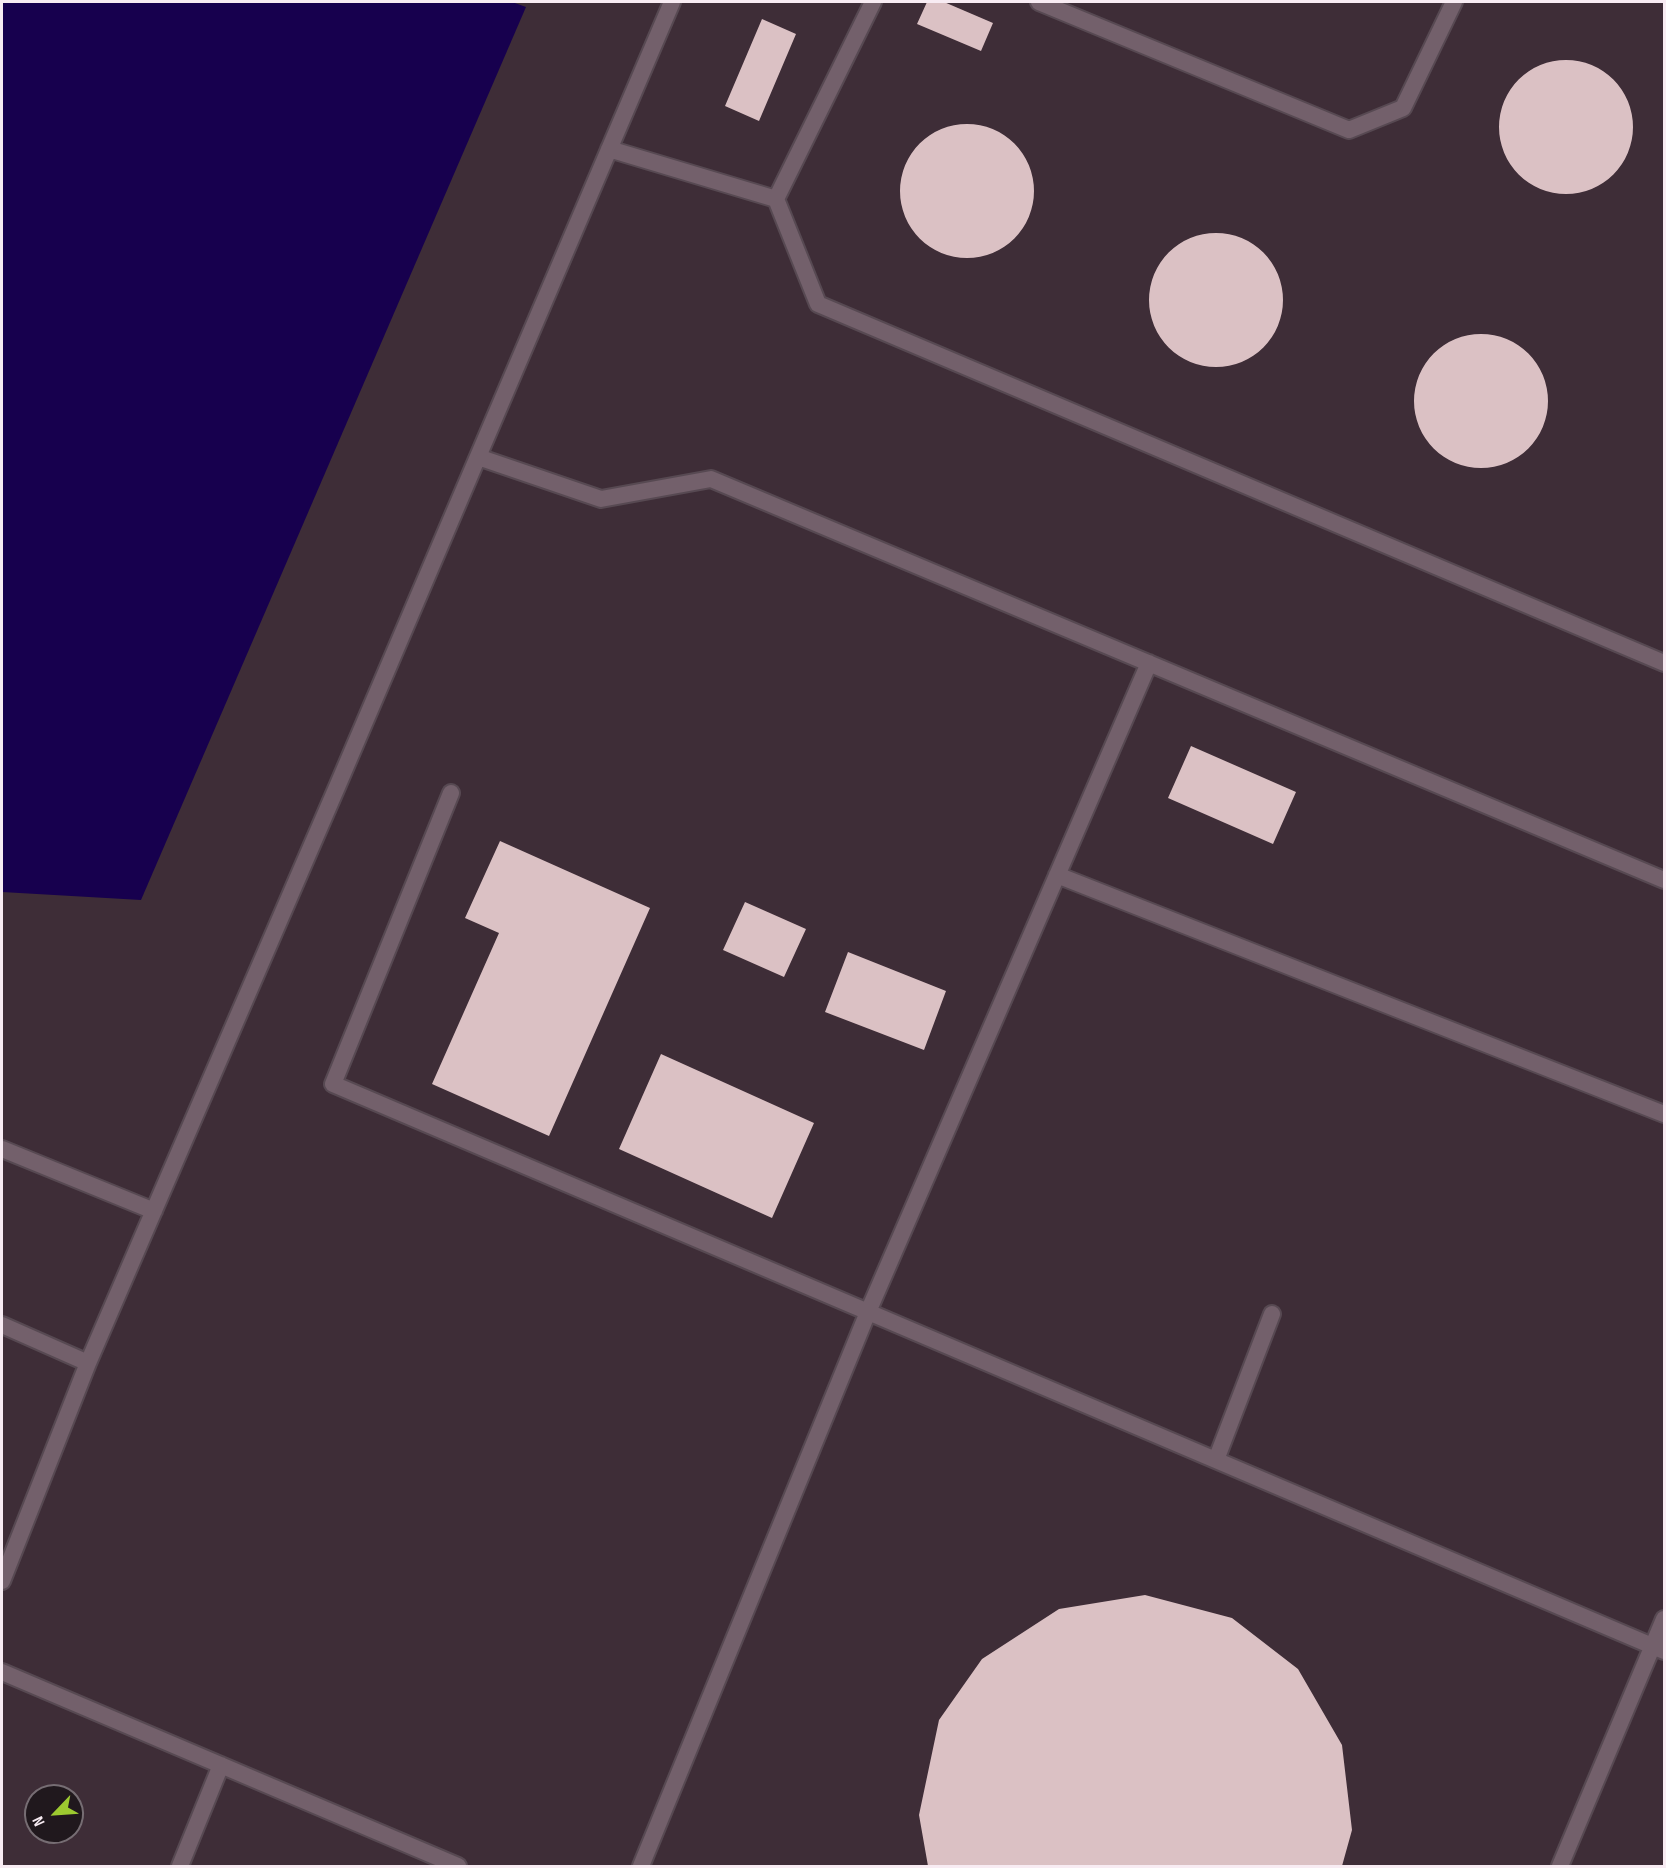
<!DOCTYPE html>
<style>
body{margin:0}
#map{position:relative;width:1666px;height:1868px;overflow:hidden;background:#3e2d37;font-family:"Sofia Sans Condensed",sans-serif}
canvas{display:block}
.frame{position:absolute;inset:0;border:3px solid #f8ecf3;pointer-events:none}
.north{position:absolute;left:24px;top:1784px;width:60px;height:60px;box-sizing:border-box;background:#20181d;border:2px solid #766d73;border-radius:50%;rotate:245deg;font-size:16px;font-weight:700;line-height:24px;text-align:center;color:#f8ecf3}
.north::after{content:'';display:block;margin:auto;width:21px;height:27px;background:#9dca30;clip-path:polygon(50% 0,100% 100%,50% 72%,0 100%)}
</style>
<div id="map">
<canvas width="1666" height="1868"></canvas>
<div class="frame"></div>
<div class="north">N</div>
</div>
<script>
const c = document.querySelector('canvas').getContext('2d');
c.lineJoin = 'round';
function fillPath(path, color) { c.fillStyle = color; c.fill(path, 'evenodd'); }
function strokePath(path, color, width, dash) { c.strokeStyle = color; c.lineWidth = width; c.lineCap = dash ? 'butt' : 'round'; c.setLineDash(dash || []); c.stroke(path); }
const water = new Path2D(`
 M2,2H512L526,7L141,900L2,892Z`);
const building = new Path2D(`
 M927,2H944L993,23L981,51L917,24Z
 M762,19L796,34L759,121L725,106Z
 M1499 127a67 67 0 1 1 134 0a67 67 0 1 1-134 0Z
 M900 191a67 67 0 1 1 134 0a67 67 0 1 1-134 0Z
 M1149 300a67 67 0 1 1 134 0a67 67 0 1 1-134 0Z
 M1414 401a67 67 0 1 1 134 0a67 67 0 1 1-134 0Z
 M1191,746L1296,792L1273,844L1168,798Z
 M500,841L650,908L549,1136L432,1084L499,933L465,918Z
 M745,902L806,929L784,977L723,950Z
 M848,952L946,991L924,1050L825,1012Z
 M661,1054L814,1123L772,1218L619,1149Z
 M1145,1595L1232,1618L1298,1669L1342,1745L1352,1830L1342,1866H928L919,1815L939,1720L982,1659L1059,1609Z`);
const service = new Path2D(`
 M1039,2L1349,130L1403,108L1454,2
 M609,149L776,199L818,304L1664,663
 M776,199L873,2
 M478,457L601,499L711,479L1664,880
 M451,793L333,1084L1664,1651
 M1057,875L1664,1114
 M2,1149L154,1211
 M2,1325L88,1363
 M1216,1460L1272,1314
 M2,1581L88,1363L337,787L672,2
 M2,1672L458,1866
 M180,1866L221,1765
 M641,1866L868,1312L1149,663
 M1560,1866L1664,1619`);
fillPath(water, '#17004e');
fillPath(building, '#dbc1c4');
strokePath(service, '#574952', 20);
strokePath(service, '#73606b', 16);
</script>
